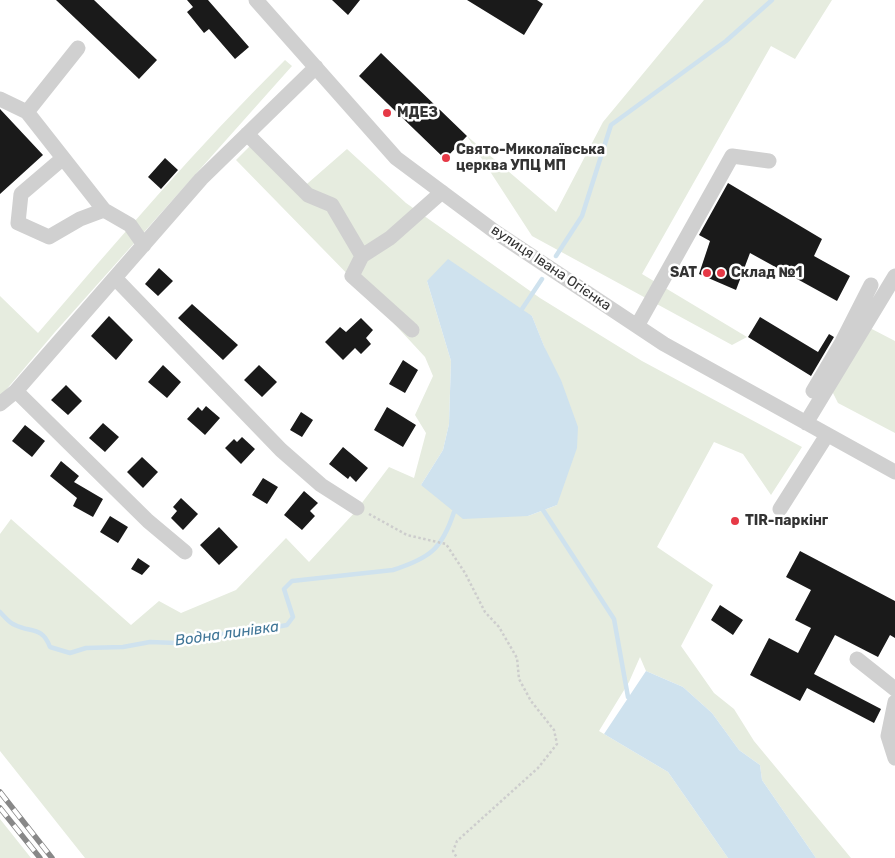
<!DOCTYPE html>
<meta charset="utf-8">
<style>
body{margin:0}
canvas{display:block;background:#fff}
</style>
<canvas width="895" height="858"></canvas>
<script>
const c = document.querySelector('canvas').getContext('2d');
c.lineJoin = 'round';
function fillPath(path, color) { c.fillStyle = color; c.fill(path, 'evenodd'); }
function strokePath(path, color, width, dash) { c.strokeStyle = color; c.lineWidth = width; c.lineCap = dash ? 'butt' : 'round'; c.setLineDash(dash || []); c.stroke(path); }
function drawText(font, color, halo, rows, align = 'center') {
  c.font = font + ' Rubik,sans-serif'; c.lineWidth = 5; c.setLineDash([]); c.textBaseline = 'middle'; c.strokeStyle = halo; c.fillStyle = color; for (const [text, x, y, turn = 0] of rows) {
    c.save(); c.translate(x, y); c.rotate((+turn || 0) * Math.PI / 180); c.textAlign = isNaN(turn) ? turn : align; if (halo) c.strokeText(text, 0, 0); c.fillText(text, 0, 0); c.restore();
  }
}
const green = new Path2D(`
 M704,0H832L795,59L771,46L642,274L747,337L732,345L532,236L467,136L556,212L603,122Z
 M285,60L292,66L55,332L0,397V296L38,333C118,240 197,147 285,60Z
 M253,143L300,190L347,149L406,203L540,298L642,361L802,447L771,495L743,454L714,442L657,547L713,585L681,646L714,693L734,709L754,741L851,858H816L762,780L760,765L739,750L712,713L683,687L646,671L640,657L629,682L599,731L668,772L728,858H85L0,751V534L11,519L131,625L159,601L181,613L236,590L286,538L309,562L355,512L389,467L414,478L426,433L415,415L433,376L425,357L361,288L236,160ZM427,281L532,316L549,359L557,505L528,516L421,485L443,450L449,424L451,361Z
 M868,327L895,341V433L838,403L831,389Z
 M0,819L31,858H0Z`);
const water = new Path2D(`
 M448,259L532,316L544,346L561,380L578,427L577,448L557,505L528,516L463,519L421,485L443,450L449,424L451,361L427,281Z
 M646,671L683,687L712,713L739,750L760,765L762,780L816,858H728L668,772L604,734Z`);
const stream = new Path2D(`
 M556,256L582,216L611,125L726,41L772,0
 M522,309L542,279
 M543,510L614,619L628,697L632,699
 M0,612C4,616 9,623 15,625C31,633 42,626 50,647L70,653L86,648L123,647L150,642L176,643L204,635L244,633L287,625L293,617L284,589L292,581L393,570C430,558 442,549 454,512`);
const building = new Path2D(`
 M56,0H94L157,60L139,79Z
 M187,0H208L249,47L235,59L209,29L204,33L187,12L193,7Z
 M332,0H360L348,15Z
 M467,0H537L543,4L524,35Z
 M381,53L467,136L445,159L359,76Z
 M0,109L43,155L0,194Z
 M165,158L178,170L161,189L148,177Z
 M728,183L822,239L814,256L850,276L837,301L750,253L736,290L699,274L710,241L699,235Z
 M159,268L173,281L158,296L145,284Z
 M192,304L238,345L223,360L178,318Z
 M109,316L133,340L116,360L91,336Z
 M760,317L818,352L829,334L834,337L811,376L748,337Z
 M361,318L373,330L366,338L371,344L361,354L355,348L343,360L325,342L340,327L346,332Z
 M403,360L418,370L405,393L389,384Z
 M163,365L181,382L167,398L148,382Z
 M259,365L277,382L262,397L244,380Z
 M66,385L82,401L68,415L51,400Z
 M206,406L220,418L205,435L187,419L198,407L202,411Z
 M387,407L416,425L403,447L374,430Z
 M301,412L313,420L302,437L290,430Z
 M103,423L119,437L105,452L89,438Z
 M25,425L45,441L32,457L12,441Z
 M242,437L255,449L241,464L225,448L234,439L237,442Z
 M343,447L368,468L356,482L350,476L348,479L329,464Z
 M142,457L158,472L143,488L127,472Z
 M61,461L79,476L74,482L103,499L93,517L73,506L77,498L50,476Z
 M263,478L278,487L267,504L252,495Z
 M304,491L318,503L310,511L315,516L302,530L284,515Z
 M181,498L198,514L183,530L171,518L177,511L173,507Z
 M110,516L128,527L118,543L100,532Z
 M219,527L238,547L219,565L200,545Z
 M800,551L895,601V638L890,635L878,657L835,635L814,674L881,709L874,723L807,688L800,701L750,675L769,638L798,653L811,628L795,620L811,590L786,577Z
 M138,558L150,566L142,575L131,569Z
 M720,605L743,620L733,635L711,620Z`);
const path = new Path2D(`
 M369,514L407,535L446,544L465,573L485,612L499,627L517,658L519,679L531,701L554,730L557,744L538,768L457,841L453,851L457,858`);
const minor = new Path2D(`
 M256,0L396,158L494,231L664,344L895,472
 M78,48L27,112L104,210L130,225L144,245
 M0,99L27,112
 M247,134L308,195L332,205L362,256L352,276L412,330
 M62,159L21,194L18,223L49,237L80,219L104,210
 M362,256L390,238L442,192
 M116,279L281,450L321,485L357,508
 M637,326L732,156L769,161
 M16,391L201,179L316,67
 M813,391L842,342L871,285
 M0,404L16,391L148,521L185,552
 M806,423L895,276
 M780,509L827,435
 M857,659L895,689
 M895,702L888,736L895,758`);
const rail = new Path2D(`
 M0,792L52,858
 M0,808L40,858`);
const markers = [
 [387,113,5,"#e63946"],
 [446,158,5,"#e63946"],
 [707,273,5,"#e63946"],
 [721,273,5,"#e63946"],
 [735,521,5,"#e63946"]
];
const poiNames = [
 ["МДЕЗ",397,113],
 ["Свято-Миколаївська",456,150],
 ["церква УПЦ МП",456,166],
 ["SAT",697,273,"right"],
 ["Склад №1",731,273],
 ["TIR-паркінг",745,521]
];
const streetNames = [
 ["вулиця Івана Огієнка",551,268,34]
];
const waterNames = [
 ["Водна линівка",227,634,-8]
];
fillPath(green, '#e6ecdf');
fillPath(water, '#cfe2ee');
strokePath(stream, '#cfe2ee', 4.5);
fillPath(building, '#1a1a1a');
strokePath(path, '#cdcdcd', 2.5, [2.5, 2.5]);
strokePath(minor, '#d0d0d0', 15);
strokePath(rail, '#888', 5.5);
strokePath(rail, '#fff', 4, [11]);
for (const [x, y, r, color] of markers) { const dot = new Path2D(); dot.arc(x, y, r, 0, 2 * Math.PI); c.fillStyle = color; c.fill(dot); strokePath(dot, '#fff', 2); }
drawText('bold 14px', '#333', '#fff', poiNames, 'left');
drawText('14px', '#333', '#fff', streetNames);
drawText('italic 15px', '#3f7597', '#fff', waterNames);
</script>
